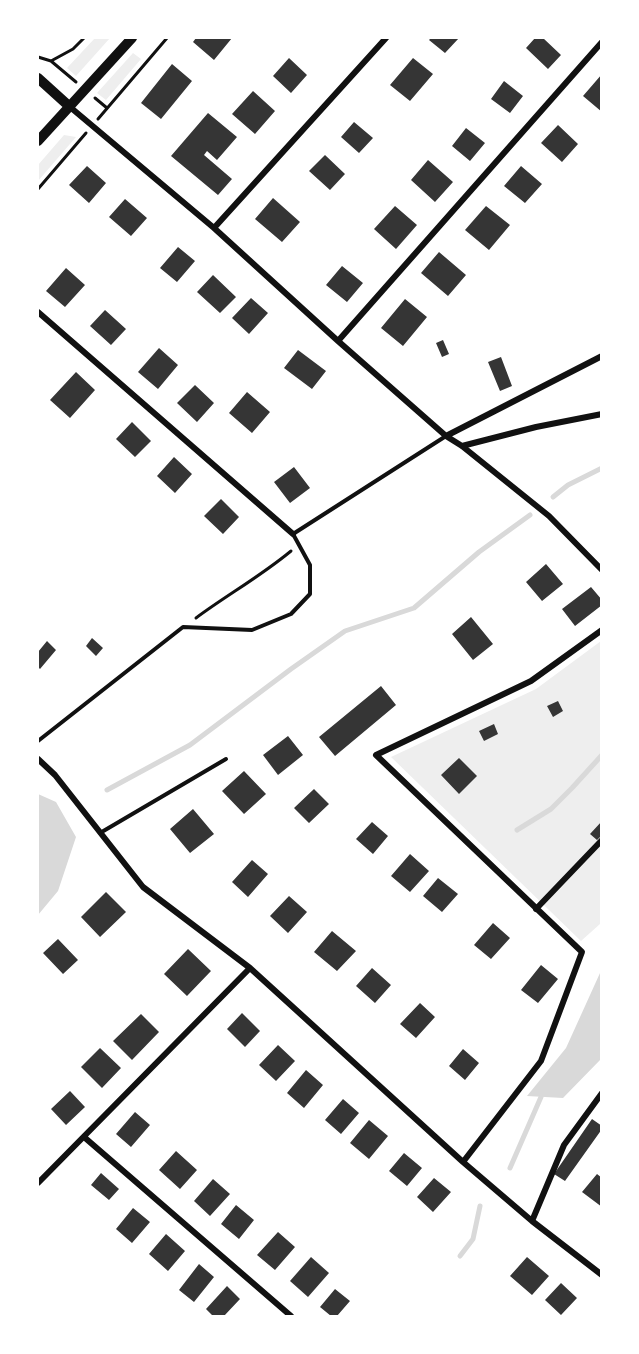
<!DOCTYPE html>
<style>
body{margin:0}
#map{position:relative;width:639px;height:1354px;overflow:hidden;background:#fff;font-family:"Work Sans",sans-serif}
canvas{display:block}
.frame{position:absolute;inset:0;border:39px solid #fff;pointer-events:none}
</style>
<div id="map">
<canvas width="639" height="1354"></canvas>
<div class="frame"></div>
</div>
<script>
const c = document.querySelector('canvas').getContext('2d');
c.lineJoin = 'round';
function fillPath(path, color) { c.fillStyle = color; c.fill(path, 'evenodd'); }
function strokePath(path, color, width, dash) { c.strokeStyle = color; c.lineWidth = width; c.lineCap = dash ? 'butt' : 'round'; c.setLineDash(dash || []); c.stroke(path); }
const green = new Path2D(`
 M95,38H110L76,76L67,68Z
 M133,53L141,59L106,100L97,93Z
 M64,135L76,137L38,181V165Z
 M601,641V924H600L581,941L391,757L536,689Z`);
const water = new Path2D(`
 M38,794L56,802L76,837L58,891L38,915Z
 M601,957V1059L563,1098L527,1096L566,1048L600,973Z`);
const stream = new Path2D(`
 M553,497L568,485L602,468
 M107,790L190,745L291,669L345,631L414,608L479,552L530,515
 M517,830L551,809L572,788L602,755
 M510,1168L541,1097
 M460,1256L473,1239L480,1206`);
const building = new Path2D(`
 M196,38H232L214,60L193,42Z
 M431,38H459L445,53L429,40Z
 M535,38H543L561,55L548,69L526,48Z
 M289,58L307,75L291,93L273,76Z
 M413,58L433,74L410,101L390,85Z
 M172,64L192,81L161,119L141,103Z
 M602,74V112L583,96Z
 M504,81L523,96L510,113L491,99Z
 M253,91L275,111L255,134L232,114Z
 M208,113L237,137L217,160L207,151L204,155L232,179L218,195L171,156Z
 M354,122L373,138L359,153L341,137Z
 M558,125L578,144L562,162L541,143Z
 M466,128L485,143L470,161L452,146Z
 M325,155L345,174L330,190L309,171Z
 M428,160L453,182L435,202L411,180Z
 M87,166L106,183L89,203L69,185Z
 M521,166L542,184L525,203L504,186Z
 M273,198L300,222L282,242L255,219Z
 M125,199L147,218L131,236L109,217Z
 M395,206L417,225L396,249L374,229Z
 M486,206L510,225L489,250L465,230Z
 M178,247L195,261L177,282L160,268Z
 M439,252L466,275L448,296L421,273Z
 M342,266L363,283L347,302L326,285Z
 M66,268L85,285L65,307L46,291Z
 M213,275L236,297L220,313L197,292Z
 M251,298L268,313L249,334L232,318Z
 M405,299L427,317L403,346L381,328Z
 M105,310L126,329L111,345L90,326Z
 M443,340L449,354L442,357L436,343Z
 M159,348L178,365L158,389L138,372Z
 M298,350L326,371L312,389L284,368Z
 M501,357L512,386L500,391L488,362Z
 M76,372L95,390L70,418L50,400Z
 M195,385L214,403L197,422L177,403Z
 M247,392L270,412L252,433L229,413Z
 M132,422L151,441L135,457L116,439Z
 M174,457L192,474L175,493L157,476Z
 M294,467L310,488L290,503L274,482Z
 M221,499L239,517L223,534L204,516Z
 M546,564L563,584L542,601L526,582Z
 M591,587L602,600V605L575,626L562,609Z
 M471,617L493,644L473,660L452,634Z
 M92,638L103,648L96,656L86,646Z
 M47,641L56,650L40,669L38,667V652Z
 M381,686L396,705L335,756L319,737Z
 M558,701L563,711L553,717L547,706Z
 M494,724L498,734L484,741L479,731Z
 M288,736L303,755L278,775L263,755Z
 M459,758L477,776L459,794L441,775Z
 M244,771L266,794L244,814L222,791Z
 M314,789L329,804L309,823L294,808Z
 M193,809L214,834L190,853L170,829Z
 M602,821V835L597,840L590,834Z
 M372,822L388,836L373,854L356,839Z
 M410,854L429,871L410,892L391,876Z
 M252,860L268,874L248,897L232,882Z
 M438,878L458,894L442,912L423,896Z
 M106,892L126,912L100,937L81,917Z
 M289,896L307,912L288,933L270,916Z
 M493,923L510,938L491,959L474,945Z
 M332,931L356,951L337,971L314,952Z
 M58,939L78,960L63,974L43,953Z
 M188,949L211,971L187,996L164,974Z
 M541,965L558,979L538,1003L521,990Z
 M372,968L391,985L375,1003L356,986Z
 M420,1003L435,1017L416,1038L400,1024Z
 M242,1013L260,1031L245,1047L227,1029Z
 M141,1014L159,1032L132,1060L113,1041Z
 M278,1045L295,1061L276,1081L259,1065Z
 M100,1048L121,1068L102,1088L81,1067Z
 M463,1049L479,1063L465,1080L449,1066Z
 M306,1070L323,1085L304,1108L287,1093Z
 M70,1091L85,1107L66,1125L51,1109Z
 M343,1099L359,1113L341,1134L325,1120Z
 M135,1112L150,1125L131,1147L116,1134Z
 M592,1119L602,1126V1129L565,1181L554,1174Z
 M369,1120L388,1136L369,1159L350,1143Z
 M176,1151L197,1170L180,1189L159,1170Z
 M404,1153L422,1168L407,1186L389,1171Z
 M101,1173L119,1189L109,1200L91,1185Z
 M597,1174L602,1178V1207L582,1192Z
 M434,1178L451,1192L433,1212L417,1197Z
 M213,1179L230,1194L210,1216L194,1201Z
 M236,1205L254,1220L239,1239L221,1224Z
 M133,1208L150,1222L132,1243L116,1229Z
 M278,1232L295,1247L275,1270L257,1255Z
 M166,1234L185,1251L168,1271L149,1254Z
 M311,1257L329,1273L308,1297L290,1281Z
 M527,1257L549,1276L532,1295L510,1276Z
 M199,1264L214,1277L194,1302L179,1290Z
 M561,1283L577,1298L561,1315L545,1300Z
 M227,1286L240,1299L224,1316H213L206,1309Z
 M335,1289L350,1301L337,1316H331L320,1307Z`);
const path = new Path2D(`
 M38,57L51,61L76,82
 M51,61L73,49L84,38
 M95,98L107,108
 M98,119L167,38
 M38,189L86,133
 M196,618C227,595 261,576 291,551`);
const service = new Path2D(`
 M38,741L183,627L252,630L291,614L310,594V565L293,534L446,436
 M100,833L226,759`);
const minor = new Path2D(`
 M70,107L214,228L338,341L446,436L462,446L549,516L602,570
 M214,228L386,38
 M38,312L293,534
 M338,341L602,42
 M446,436L602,356
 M462,446L536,427L602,414
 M38,759L55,775L143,887L250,968L463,1162L532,1221L602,1275
 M536,909L602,840
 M84,1137L291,1316
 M463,1162L541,1061L582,952L376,755L531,681L602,630
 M38,1183L250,968
 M532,1221L564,1145L602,1093`);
const tertiary = new Path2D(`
 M38,78L70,107
 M38,141L132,38`);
fillPath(green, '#eee');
fillPath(water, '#d9d9d9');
strokePath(stream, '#d9d9d9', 5);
fillPath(building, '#353535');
strokePath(path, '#111', 3);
strokePath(service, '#111', 4);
strokePath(minor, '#111', 6);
strokePath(tertiary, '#111', 10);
</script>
